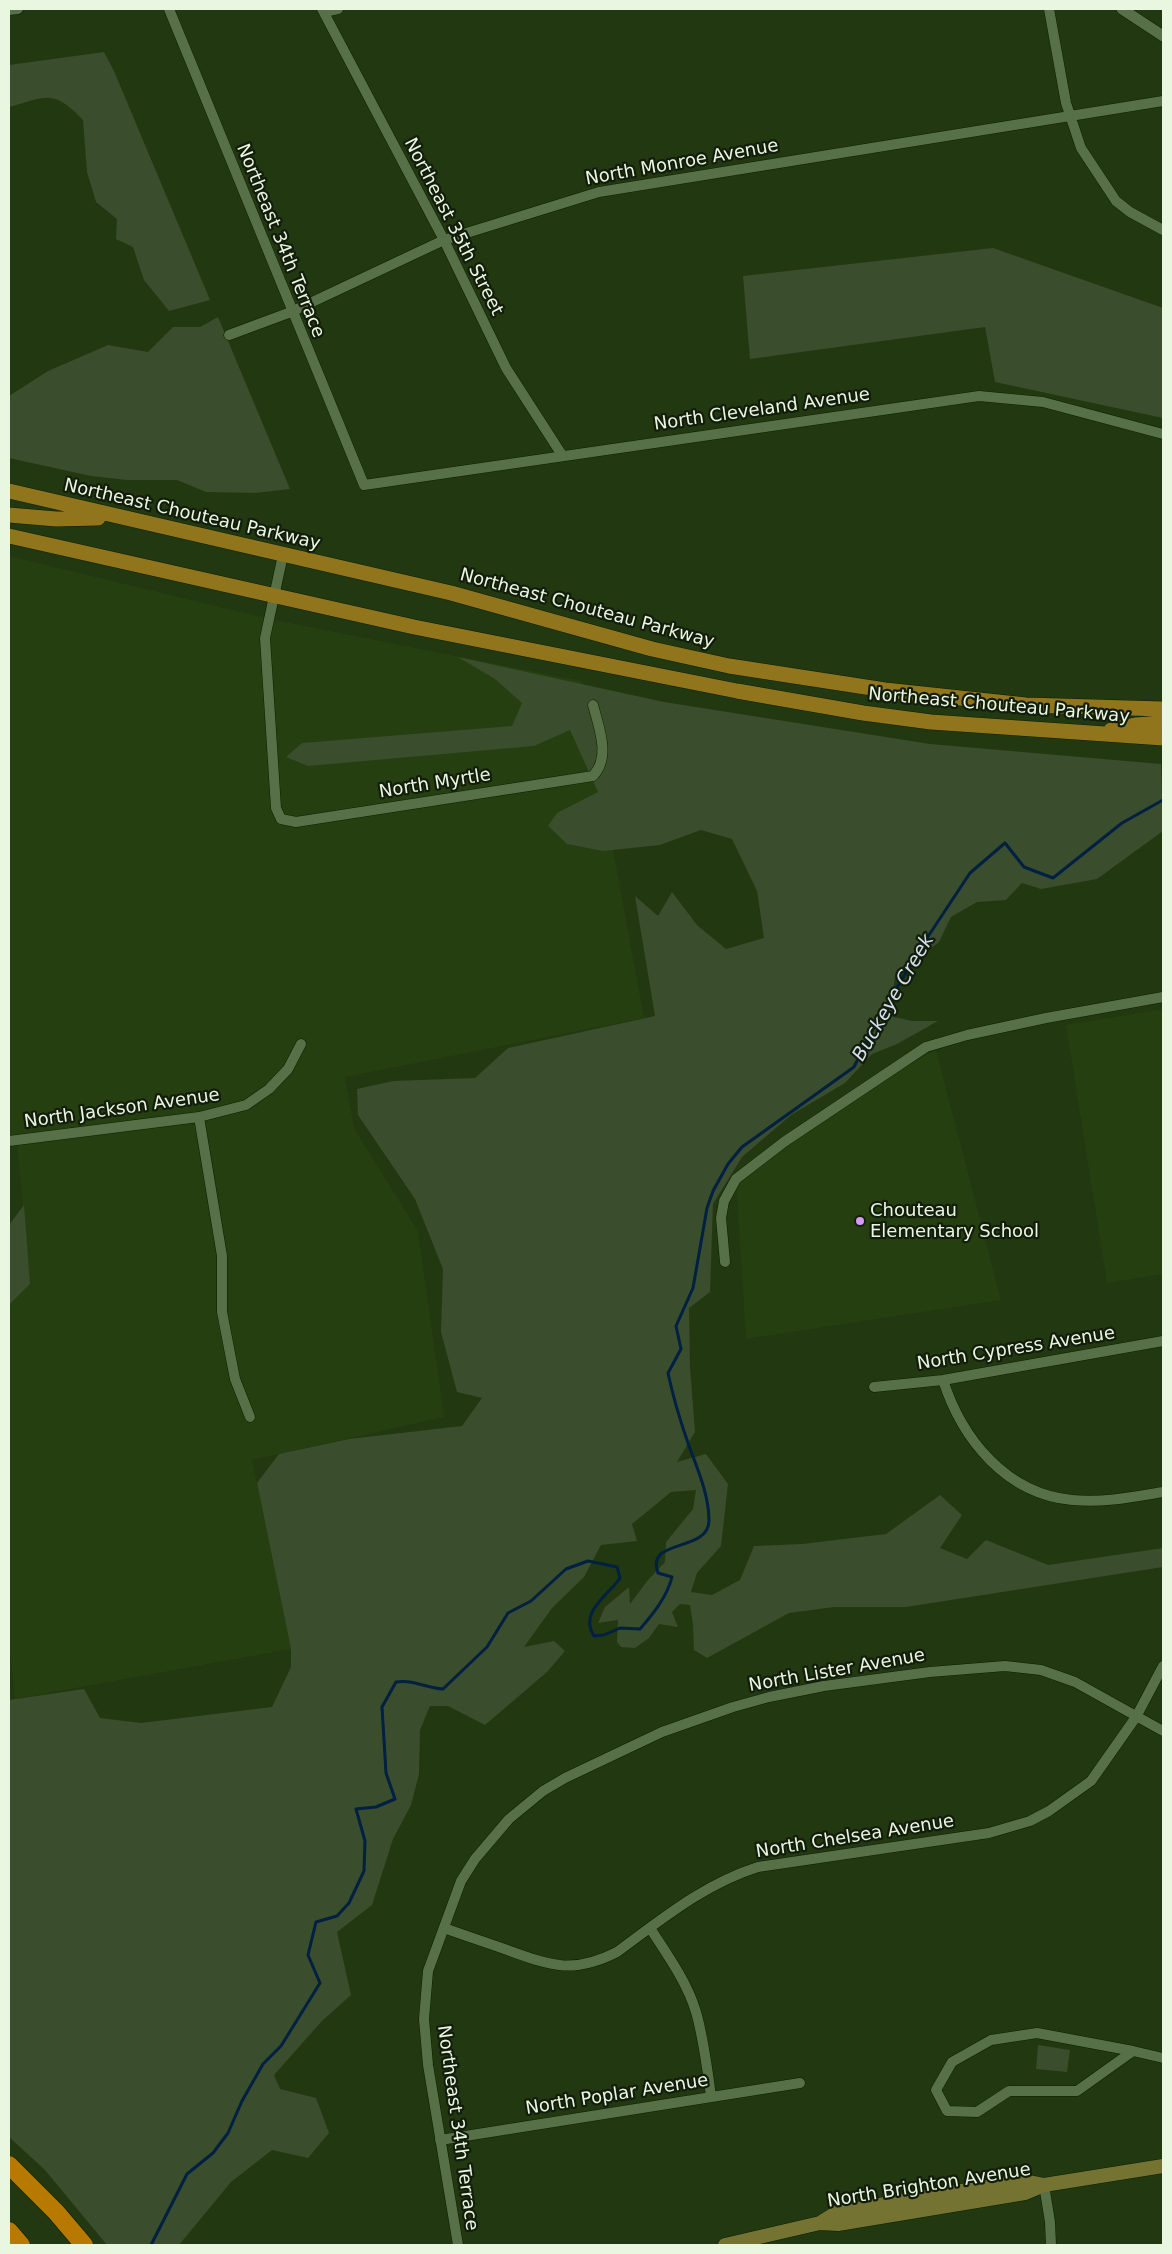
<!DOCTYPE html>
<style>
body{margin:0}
#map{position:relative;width:1172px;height:2254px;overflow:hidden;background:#223811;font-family:"DejaVu Sans",sans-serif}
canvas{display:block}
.frame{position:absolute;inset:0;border:10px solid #e9f7e0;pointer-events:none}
</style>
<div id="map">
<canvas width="1172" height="2254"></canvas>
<div class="frame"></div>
</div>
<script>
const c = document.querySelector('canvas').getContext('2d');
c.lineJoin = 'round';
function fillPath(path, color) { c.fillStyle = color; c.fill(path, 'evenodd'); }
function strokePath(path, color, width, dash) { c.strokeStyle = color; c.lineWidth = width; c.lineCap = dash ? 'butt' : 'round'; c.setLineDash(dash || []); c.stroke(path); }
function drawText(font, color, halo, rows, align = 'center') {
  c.font = font + ' "DejaVu Sans",sans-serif'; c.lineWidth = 4.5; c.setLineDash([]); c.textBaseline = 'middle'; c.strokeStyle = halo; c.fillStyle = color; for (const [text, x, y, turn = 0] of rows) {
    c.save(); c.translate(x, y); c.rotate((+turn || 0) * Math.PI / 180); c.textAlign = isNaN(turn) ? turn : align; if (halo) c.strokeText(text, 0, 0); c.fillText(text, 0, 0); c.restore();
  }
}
const built = new Path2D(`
 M9,556L270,619L582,681L644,1018L345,1077L354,1128L418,1231L444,1417L252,1460L291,1649L15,1699L9,1643V1305L30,1284L17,1141H9Z
 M1163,1009V1274L1107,1283L1066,1025Z
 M936,1050L1001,1300L746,1339L736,1179L861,1090Z`);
const green = new Path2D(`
 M104,52L114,71L210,300L169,311L144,280L133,247L116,239L117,219L96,202L87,172L83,120C53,89 48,96 9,107V65Z
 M993,248L1163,308V418L995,382L985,327L750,359L743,276Z
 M218,317L290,489L255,493L206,492L177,480H127L91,476L9,458V396L48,371L108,345L148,352L173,327H200Z
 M458,657L664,702L930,744L1161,764L1163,831L1097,879L1041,889L1022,883L1006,900L977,902L951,917L939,942L895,976L890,1016L912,1021H938L897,1044L872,1054L845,1083L791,1115L742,1157L713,1204L710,1292L689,1308L690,1367L695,1432L677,1462L706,1454L728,1484L721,1546L697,1573L691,1592L712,1595L740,1580L754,1546L802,1544L886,1534L940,1495L962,1515L940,1548L967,1559L986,1540L1048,1565L1163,1548V1567L906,1607H834L789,1613L707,1658L694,1650L693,1624L690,1605L680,1604L672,1612L678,1627L659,1624L649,1638L635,1648L621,1647L617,1642L618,1620L598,1623L605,1607L629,1587L630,1604L648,1580L665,1562L666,1542L693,1509L696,1490L671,1492L632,1524L637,1541L601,1545L584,1577L552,1608L524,1647L554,1641L565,1651L547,1672L485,1725L448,1706H430L420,1730L419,1774L411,1805L393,1839L372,1905L337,1932L351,1995L322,2021L274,2075L280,2089L316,2098L329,2133L308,2158L272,2150L231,2182L179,2245H107L45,2170L9,2137V1700L84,1689L100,1718L141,1723L272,1707L291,1667V1649L257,1483L279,1454L349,1439L462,1426L482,1398L457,1392L441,1332L443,1269L415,1199L358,1115L357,1089L393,1081L475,1078L508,1048L655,1016L635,896L658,916L672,892L697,925L726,949L764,938L757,891L732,839L701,830L660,845L603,851L567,844L548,826L557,813L598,792L570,730L534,746L308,766L286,757L302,743L512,726L522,703L495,679Z
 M24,1205L30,1284L9,1305V1225Z
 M1038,2045L1070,2050L1067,2072L1036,2069Z`);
const stream = new Path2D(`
 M151,2245L187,2174L213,2153L228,2133L242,2101L263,2064L281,2046L320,1983L308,1955L316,1922L337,1916L349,1903L364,1871L365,1841L356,1809L376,1807L395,1799L386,1773L382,1707L396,1682C413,1679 425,1688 443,1689L487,1647L508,1613L531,1601L566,1569L588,1561L617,1567L620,1578C610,1594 578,1612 594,1636L604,1635L620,1628L640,1629C653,1614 667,1597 672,1577L658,1573C645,1538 708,1553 709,1521C709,1494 697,1468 688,1443C680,1420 673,1397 668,1373L681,1349L676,1326L693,1288L707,1208L713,1191L728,1164L742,1147L854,1067L879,1017L927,938L970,873L1005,843L1024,867L1053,878L1122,823L1163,800`);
const minor = new Path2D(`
 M169,9L364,485L979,396L1043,402L1163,434
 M322,9L444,240L506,368L562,455
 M1049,9L1066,103L1081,148L1116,201L1130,212L1163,230
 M9,10L18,9
 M324,12L338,9
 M229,335L291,312L444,240L599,192L1163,101
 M283,555L265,638L276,808L281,819L296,822L593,776C611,757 599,728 593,705
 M199,1117L222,1256V1312L235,1379L250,1417
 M9,1141L199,1117L246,1105L269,1089L288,1069L301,1044
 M725,1262L721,1218L724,1201L736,1179L784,1142L926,1047L967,1035L1046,1018L1163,997
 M943,1380C962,1439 1006,1494 1072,1500C1103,1503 1133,1497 1163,1492
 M874,1387L943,1380L1163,1341
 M444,1928C466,1936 488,1943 510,1951C552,1966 574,1974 617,1952C662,1919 704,1884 758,1867L989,1833L1030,1821L1049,1811L1091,1781L1136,1717L1163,1666
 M650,1928C667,1954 687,1982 696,2012C704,2040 707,2068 711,2096
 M1037,2033L1133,2051L1077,2091H1009L977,2112L947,2111L936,2090L952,2062L991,2040Z
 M1133,2051L1163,2058
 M440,2140L800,2083
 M1044,2185L1050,2222L1051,2245
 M458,2245L428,2065L424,2019L428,1971L461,1881L475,1859L509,1819L543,1791L565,1778L662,1732L733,1707L769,1697L824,1686L930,1672L1005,1666L1041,1670L1075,1682L1163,1731`);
const tertiary = new Path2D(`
 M1122,9L1163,36`);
const secondary = new Path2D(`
 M820,2223L836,2213L923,2197L1025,2181L1044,2185
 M725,2245L820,2223L838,2224L1025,2193L1044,2185L1163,2166`);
const primary = new Path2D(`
 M9,491L451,593L652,649L729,666L885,690L1026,705L1163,709
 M9,515L56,519L98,518
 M9,536L414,627L737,691L863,713L931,722L1163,738
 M1111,730L1135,725L1163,723`);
const motorway = new Path2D(`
 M9,2165L56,2212L84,2245
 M9,2231L21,2245`);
const markers = [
 [860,1221,5,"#d89af8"]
];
const streetNames = [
 ["North Monroe Avenue",682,163,-10],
 ["Northeast 35th Street",453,227,63],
 ["Northeast 34th Terrace",280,241,68],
 ["North Cleveland Avenue",762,410,-8],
 ["Northeast Chouteau Parkway",192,515,13],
 ["Northeast Chouteau Parkway",587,609,15],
 ["Northeast Chouteau Parkway",999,706,5],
 ["North Myrtle",435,784,-9],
 ["North Jackson Avenue",122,1109,-8],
 ["North Cypress Avenue",1016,1349,-9],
 ["North Lister Avenue",837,1671,-10],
 ["North Chelsea Avenue",855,1837,-9],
 ["North Poplar Avenue",617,2095,-9],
 ["Northeast 34th Terrace",457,2128,82],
 ["North Brighton Avenue",929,2186,-9]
];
const poiNames = [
 ["Chouteau",870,1211],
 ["Elementary School",870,1232]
];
const waterNames = [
 ["Buckeye Creek",894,998,-60]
];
fillPath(built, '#253f10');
fillPath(green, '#3a4d2d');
strokePath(stream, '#012042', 3);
strokePath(minor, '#0b1f00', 11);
strokePath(tertiary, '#0b1f00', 12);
strokePath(secondary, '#0b1f00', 15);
strokePath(primary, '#0b1f00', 16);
strokePath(motorway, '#0b1f00', 19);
strokePath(minor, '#577047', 10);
strokePath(tertiary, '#577047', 11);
strokePath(secondary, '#747332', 14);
strokePath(primary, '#91751c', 15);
strokePath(motorway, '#b77900', 18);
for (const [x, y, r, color] of markers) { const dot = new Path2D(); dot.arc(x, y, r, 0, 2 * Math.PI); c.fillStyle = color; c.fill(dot); strokePath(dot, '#131d0c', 2); }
drawText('18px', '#e9f7e0', '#131d0c', streetNames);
drawText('18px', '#e9f7e0', '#131d0c', poiNames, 'left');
drawText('italic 19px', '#d4e0ef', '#131d0c', waterNames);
</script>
